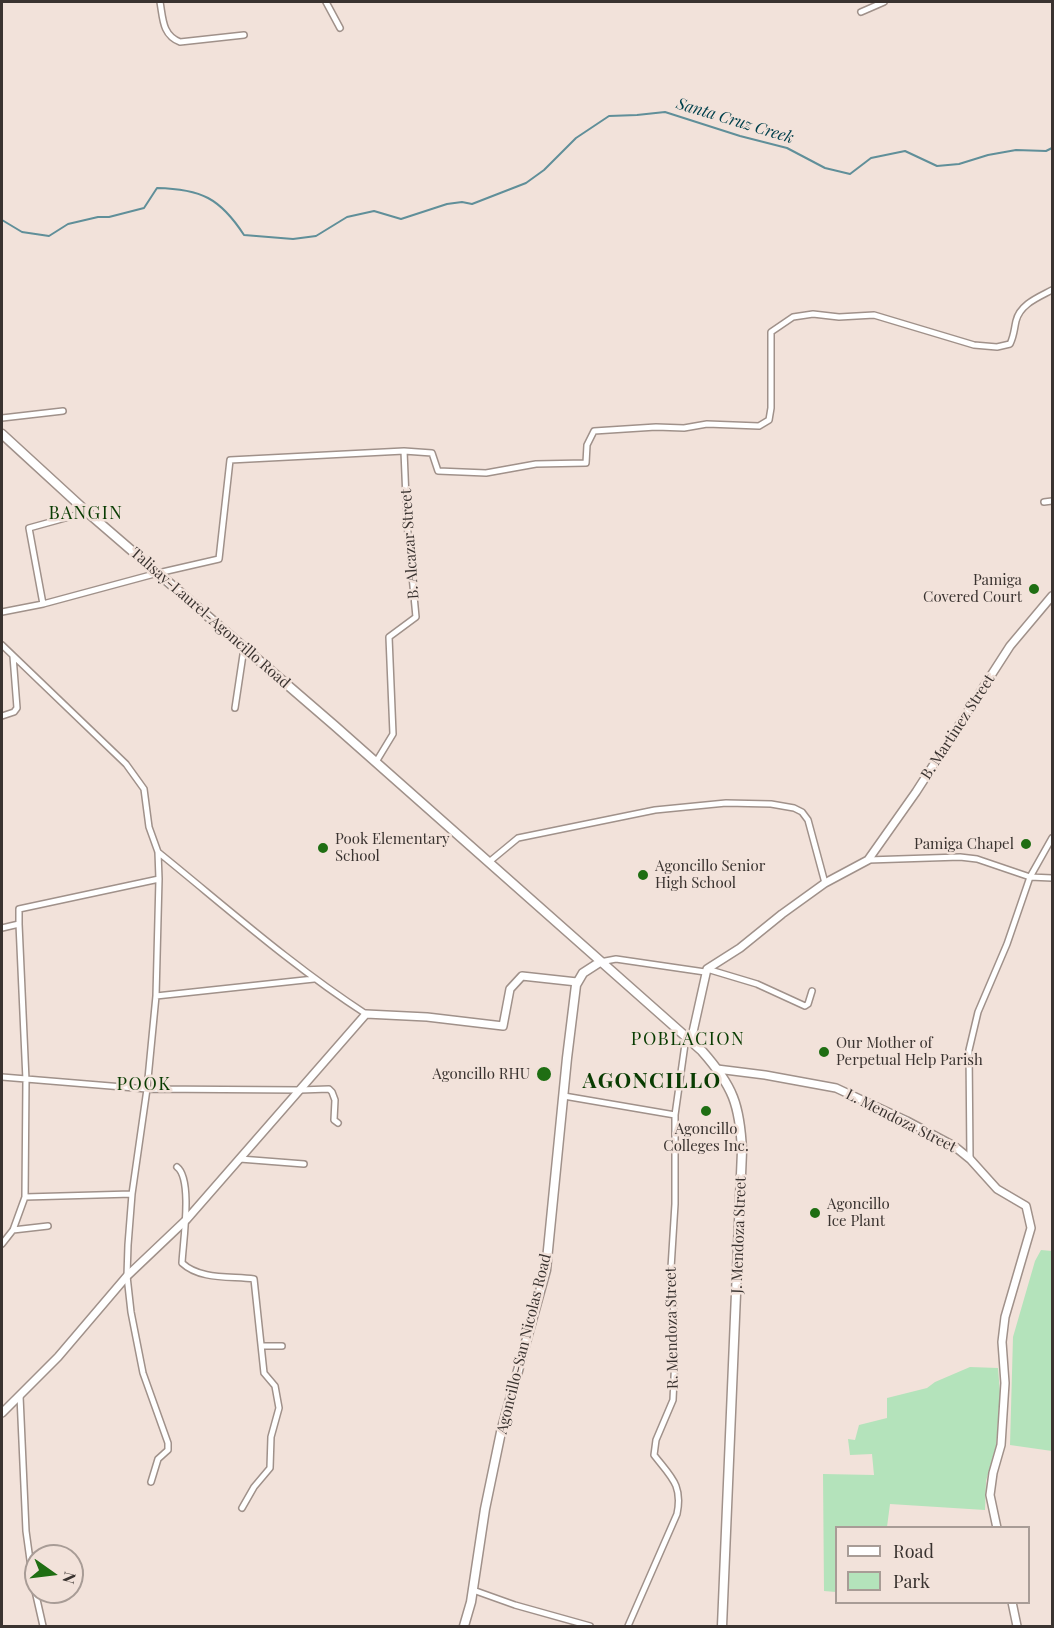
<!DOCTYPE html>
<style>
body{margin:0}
#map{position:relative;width:1054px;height:1628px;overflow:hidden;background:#f2e2da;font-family:"Playfair Display",serif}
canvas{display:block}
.frame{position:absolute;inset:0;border:3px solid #3a3330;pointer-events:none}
.legend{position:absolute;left:835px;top:1526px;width:195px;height:78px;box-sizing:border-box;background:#f2e2da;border:2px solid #a89c96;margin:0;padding:8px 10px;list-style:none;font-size:18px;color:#3a3330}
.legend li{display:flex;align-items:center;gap:12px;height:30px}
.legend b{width:30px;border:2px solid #a89c96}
.north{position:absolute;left:24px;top:1544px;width:60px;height:60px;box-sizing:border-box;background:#f2e2da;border:2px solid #a89c96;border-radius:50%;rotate:104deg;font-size:16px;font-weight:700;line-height:24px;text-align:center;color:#3a3330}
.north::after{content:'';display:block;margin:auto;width:21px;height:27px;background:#1f6e13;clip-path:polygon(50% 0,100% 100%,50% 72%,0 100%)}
</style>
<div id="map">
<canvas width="1054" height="1628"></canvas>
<div class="frame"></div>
<ul class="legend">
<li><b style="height:8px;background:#fff"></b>Road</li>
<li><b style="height:16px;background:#b4e3bb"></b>Park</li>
</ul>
<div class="north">N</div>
</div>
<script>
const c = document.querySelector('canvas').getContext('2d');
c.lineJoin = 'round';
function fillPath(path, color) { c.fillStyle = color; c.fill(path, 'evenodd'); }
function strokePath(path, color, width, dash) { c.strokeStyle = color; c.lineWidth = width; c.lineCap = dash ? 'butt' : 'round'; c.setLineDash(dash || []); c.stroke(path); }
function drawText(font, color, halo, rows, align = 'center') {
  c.font = font + ' "Playfair Display",serif'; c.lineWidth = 5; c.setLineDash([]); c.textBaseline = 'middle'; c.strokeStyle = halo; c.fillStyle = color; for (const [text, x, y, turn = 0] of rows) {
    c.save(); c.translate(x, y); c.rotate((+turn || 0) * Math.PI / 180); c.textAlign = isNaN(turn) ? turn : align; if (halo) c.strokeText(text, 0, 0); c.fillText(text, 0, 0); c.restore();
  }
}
const green = new Path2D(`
 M1041,1250L1052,1251V1451L1010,1445L1013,1337L1035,1261Z
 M970,1367L998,1368L1000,1393L996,1446L986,1481L985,1510L890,1504L887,1527L836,1528V1592L824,1591L823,1474L874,1475L872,1454L850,1455L848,1439L855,1440L859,1425L887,1418V1398L927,1388L935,1382Z`);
const stream = new Path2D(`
 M2,220L22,232L49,236L68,224L98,217H109L144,208L157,188C201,189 220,198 244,235L293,239L316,236L347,217L374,211L401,219L447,204L462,202L472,204L526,183L544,170L576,138L609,116L637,115L665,112L740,136L787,148L825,168L850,174L871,158L905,151L937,166L959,164L988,155L1016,150L1046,151L1052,148`);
const minor = new Path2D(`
 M160,2C163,18 162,35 180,42L244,35
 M326,2L340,28
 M861,12L884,2
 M2,418L63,411
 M1044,502L1052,501
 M43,604L158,573L219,559L230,460L404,451L432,453L438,471L486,473L536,464L586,463L587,445L594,431L656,427L684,428L707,424L759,426L769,420L771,408V332L793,317L813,314L839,317L874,315L974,345L997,347L1010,344C1014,336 1014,330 1016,321C1020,304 1039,297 1052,290
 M2,612L43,604L29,528L87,512
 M2,645L126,764L144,789L149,827L158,852L159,879L156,996L147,1089L132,1194L128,1245L127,1276L131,1312L143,1373L168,1443V1450L158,1459L151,1482
 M235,708L244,648
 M2,716L14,712L17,708L13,656
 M376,762L393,734L389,637L416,617L407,523L404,451
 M158,852C226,907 292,966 366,1014
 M868,860L960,857L977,859L1030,877L1052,878
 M489,862L518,838L655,810L726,803L771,804L794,808L802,812L808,820L825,883
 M2,928L19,924V909L159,879
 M600,962L616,959L705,972
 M707,969L757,984L805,1006L808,1004L812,991
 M156,996L314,979
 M2,1077L147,1089L300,1090L329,1089L332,1092L335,1100L334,1120L338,1123
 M564,1096L675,1115
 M240,1159L304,1164
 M970,1159L969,1050L978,1012L1007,944L1030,877L1052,838
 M177,1167C193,1179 183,1242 182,1263C200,1280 231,1276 254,1279L264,1373L275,1386L279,1408L271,1437L270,1468L254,1487L242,1508
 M25,1197L132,1194
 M13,1230L48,1226
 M2,1244L13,1230L25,1197L26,1080L19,924
 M262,1346H282
 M20,1396L26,1531L33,1582L43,1626
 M473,1590L515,1605L590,1626
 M628,1626L677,1514C683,1485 671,1477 654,1455L656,1440L673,1400L675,1356V1319L670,1284L675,1204V1115L686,1037`);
const tertiary = new Path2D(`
 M691,1041L707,969L740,948L782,914L825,883L868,860L916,792L1010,646L1052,596
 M717,1069L765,1075L836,1088L907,1121L954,1146L970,1159L997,1189L1026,1206L1031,1228L1005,1317L1002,1342L1005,1383L1001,1445L993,1473L990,1495L997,1528
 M2,1413L58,1357L127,1276L187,1219L366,1014L427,1017L503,1026L510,989L522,976L577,982
 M1012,1602L1017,1626`);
const secondary = new Path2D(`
 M2,434L87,512L335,726L702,1051C733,1086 740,1105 742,1151L722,1626
 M464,1626L471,1602L485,1509L501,1432L546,1270L567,1058L576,985L583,973L600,962`);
const markers = [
 [1034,589,6,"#1f6e13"],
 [1026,844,6,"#1f6e13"],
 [323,848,6,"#1f6e13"],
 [643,875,6,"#1f6e13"],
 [824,1052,6,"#1f6e13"],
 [544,1074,8,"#1f6e13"],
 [706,1111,6,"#1f6e13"],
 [815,1213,6,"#1f6e13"]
];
const streetNames = [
 ["B. Alcazar Street",410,544,-94],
 ["Talisay-Laurel-Agoncillo Road",210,618,41],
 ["B. Martinez Street",958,727,-57],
 ["L. Mendoza Street",901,1121,27],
 ["J. Mendoza Street",739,1235,-88],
 ["R. Mendoza Street",672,1328,-91],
 ["Agoncillo-San Nicolas Road",524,1344,-76]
];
const poiNames = [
 ["Pamiga",1022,580,"right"],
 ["Covered Court",1022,597,"right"],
 ["Pook Elementary",335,839],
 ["School",335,856],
 ["Pamiga Chapel",1014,844,"right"],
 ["Agoncillo Senior",655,866],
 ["High School",655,883],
 ["Our Mother of",836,1043],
 ["Perpetual Help Parish",836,1060],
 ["Agoncillo RHU",530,1074,"right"],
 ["Agoncillo",706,1129,"center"],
 ["Colleges Inc.",706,1146,"center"],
 ["Agoncillo",827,1204],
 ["Ice Plant",827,1221]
];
const waterNames = [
 ["Santa Cruz Creek",735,121,17]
];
const quarterNames = [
 ["BANGIN",86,513],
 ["POBLACION",688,1039],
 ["POOK",144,1084]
];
const districtNames = [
 ["AGONCILLO",652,1081]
];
fillPath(green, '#b4e3bb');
strokePath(stream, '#608f99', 2);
strokePath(minor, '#a0918a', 8);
strokePath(tertiary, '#a0918a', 10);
strokePath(secondary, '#a0918a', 11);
strokePath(minor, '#fff', 5);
strokePath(tertiary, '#fff', 7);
strokePath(secondary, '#fff', 8);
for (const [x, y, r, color] of markers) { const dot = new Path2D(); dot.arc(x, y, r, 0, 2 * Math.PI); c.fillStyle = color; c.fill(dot); strokePath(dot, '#f2e2da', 2); }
drawText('15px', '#3a3330', '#f2e2da', streetNames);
drawText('15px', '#3a3330', '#f2e2da', poiNames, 'left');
drawText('italic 16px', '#00404c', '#f2e2da', waterNames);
c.letterSpacing = '1.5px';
drawText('18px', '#093c02', '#f2e2da', quarterNames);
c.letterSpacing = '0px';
c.letterSpacing = '1.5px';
drawText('bold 21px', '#093c02', '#f2e2da', districtNames);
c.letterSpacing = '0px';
</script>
